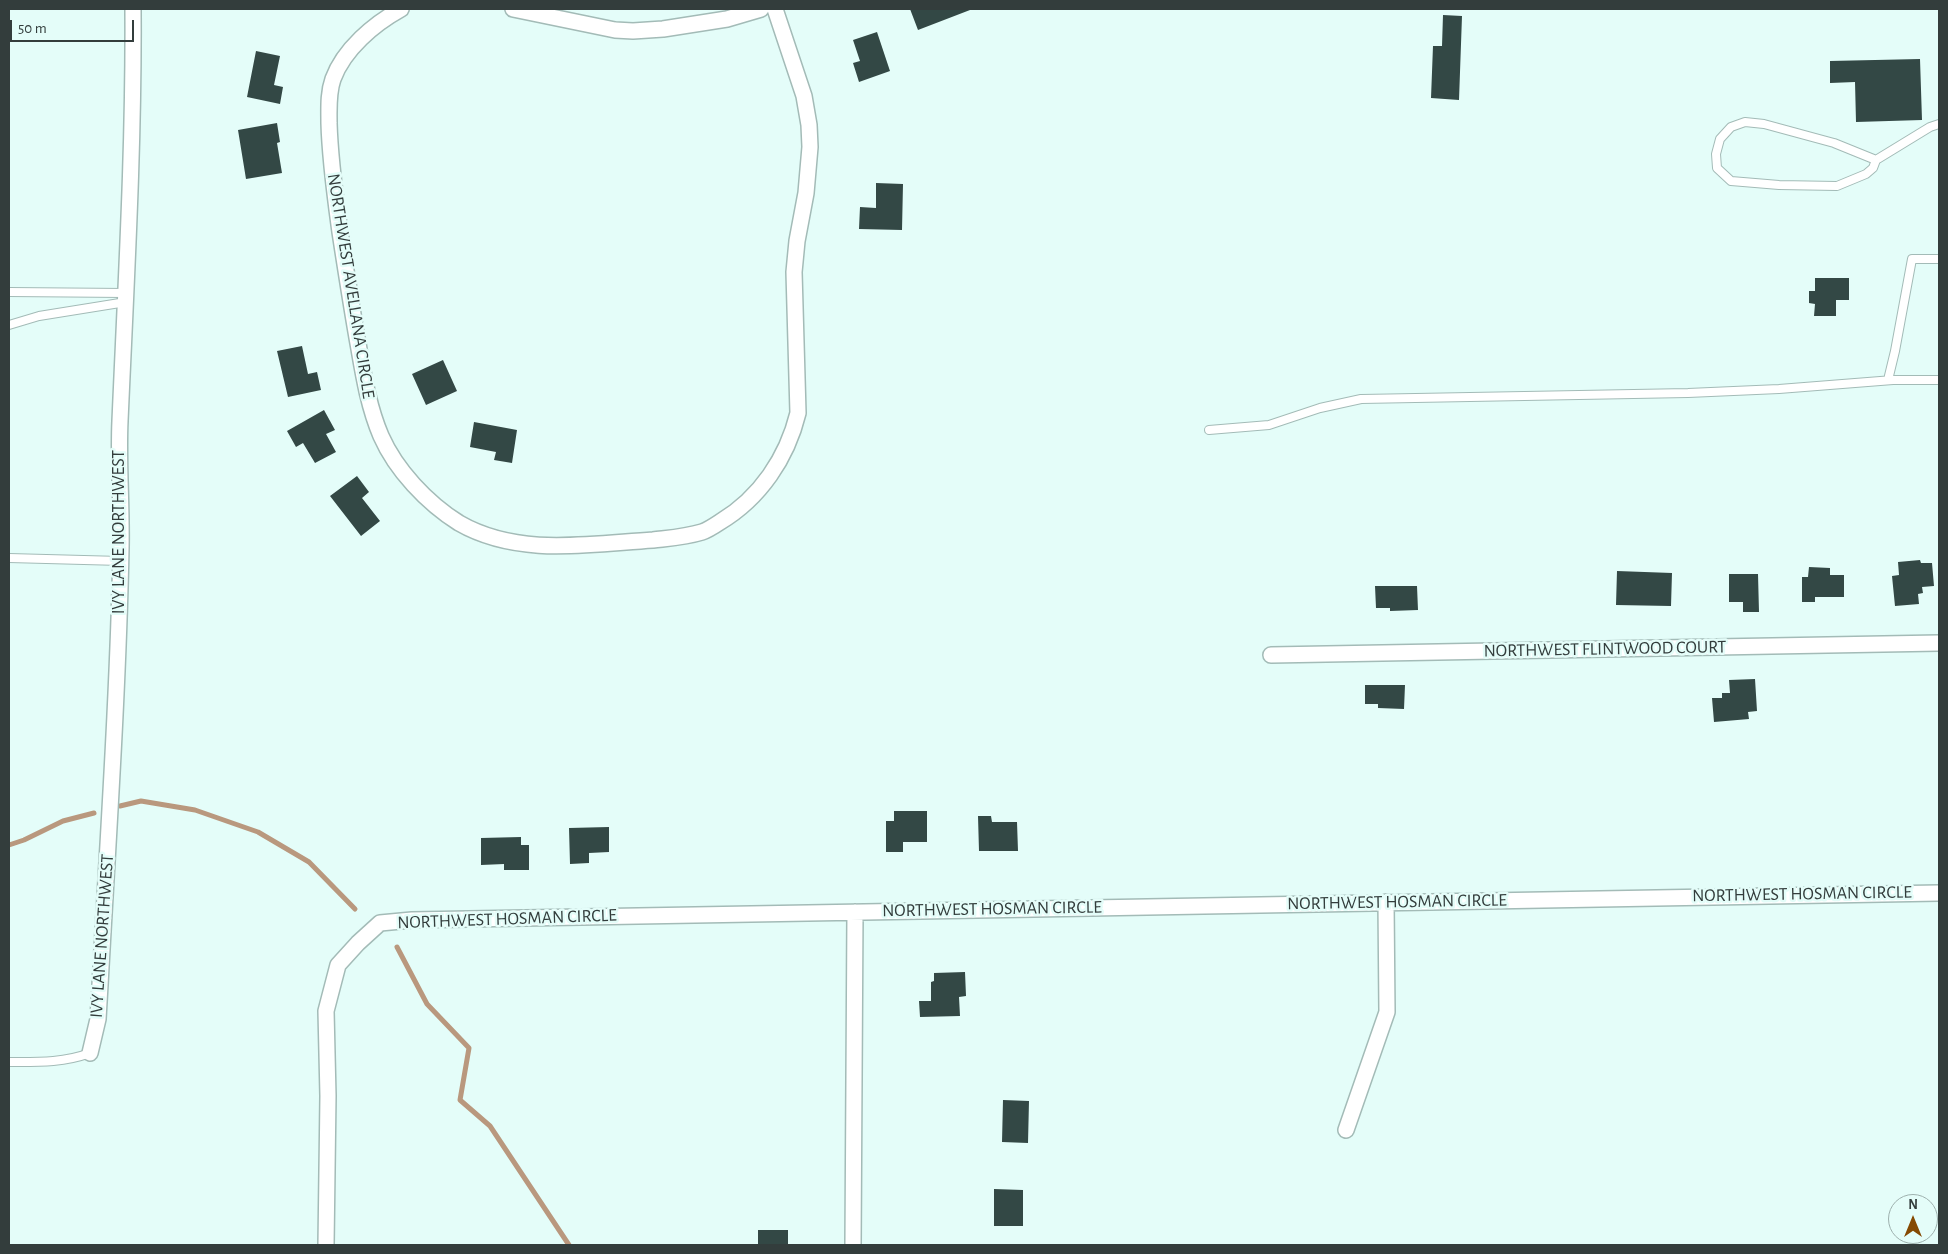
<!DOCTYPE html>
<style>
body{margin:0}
#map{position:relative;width:1948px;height:1254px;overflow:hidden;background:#e4fdf9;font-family:"Alegreya Sans",sans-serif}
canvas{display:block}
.frame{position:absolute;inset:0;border:10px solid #333d3c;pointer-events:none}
.north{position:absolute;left:1888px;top:1194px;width:50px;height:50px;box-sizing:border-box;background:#e4fdf9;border:1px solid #9db0ad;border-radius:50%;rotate:0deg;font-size:14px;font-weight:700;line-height:20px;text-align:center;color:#333d3c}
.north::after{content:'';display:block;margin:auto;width:18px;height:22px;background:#854a03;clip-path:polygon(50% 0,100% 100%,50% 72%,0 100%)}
.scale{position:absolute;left:10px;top:20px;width:124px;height:22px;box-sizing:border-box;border:2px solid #333d3c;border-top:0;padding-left:6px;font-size:15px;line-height:18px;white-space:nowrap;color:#333d3c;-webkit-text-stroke:4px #e4fdf9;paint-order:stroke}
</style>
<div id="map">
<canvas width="1948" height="1254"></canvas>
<div class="frame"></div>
<div class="north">N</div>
<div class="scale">50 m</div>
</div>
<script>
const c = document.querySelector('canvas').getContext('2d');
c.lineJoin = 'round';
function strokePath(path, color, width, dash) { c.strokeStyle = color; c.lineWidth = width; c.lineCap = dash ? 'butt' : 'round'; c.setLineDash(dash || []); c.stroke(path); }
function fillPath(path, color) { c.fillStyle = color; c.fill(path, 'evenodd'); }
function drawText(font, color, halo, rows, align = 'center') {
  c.font = font + ' "Alegreya Sans",sans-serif'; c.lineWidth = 5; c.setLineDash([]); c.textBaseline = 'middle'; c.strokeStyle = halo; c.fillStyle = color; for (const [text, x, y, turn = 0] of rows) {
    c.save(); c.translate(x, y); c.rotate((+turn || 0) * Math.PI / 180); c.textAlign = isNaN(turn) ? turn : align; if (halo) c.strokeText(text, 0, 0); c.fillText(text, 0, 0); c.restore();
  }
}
const stream = new Path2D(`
 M120,806L141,801L195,810L258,832L309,862L355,909
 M9,845L24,840L63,821L94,813
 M397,947L427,1004L469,1048L460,1100L490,1126L569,1245`);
const building = new Path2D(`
 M910,9H970V10L918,30Z
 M1443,15L1462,16L1459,100L1431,98L1433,46H1442Z
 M877,32L890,71L859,82L853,63L860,61L853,40Z
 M256,51L280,56L274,85L283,87L280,104L247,97Z
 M1920,59L1922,120L1856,122L1855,82L1830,83V61Z
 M277,123L280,142L277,143L282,173L246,179L238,130Z
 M876,183L903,184L902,230L859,229L860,207L876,208Z
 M1815,278H1849V300H1836V316H1814L1815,304L1809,303V291H1815Z
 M302,346L308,374L317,372L321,390L288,397L277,351Z
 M443,360L457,391L426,405L412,374Z
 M324,410L335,430L326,434L336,452L315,463L303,443L296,447L287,431Z
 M474,422L517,430L512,463L494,460L496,452L470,447Z
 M357,476L369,492L362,498L380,521L361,536L330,496Z
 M1920,560L1921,563H1932L1934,586L1922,587L1923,593L1918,594L1919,604L1895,606L1892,576L1899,575L1898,562Z
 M1809,567L1830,568V575H1844V597H1815V602H1802V577H1808Z
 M1617,571L1672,573L1671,606L1616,605Z
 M1729,574H1758L1759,612H1743V602H1729Z
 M1375,586H1417L1418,610L1390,611V608H1376Z
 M1755,679L1757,711L1748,712L1749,719L1714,722L1712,698H1722V693H1730L1729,680Z
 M1365,685H1405L1404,709L1378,708V704H1365Z
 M894,811H927V842H903V852H886V821H894Z
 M978,816H991L992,822H1017L1018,851H979Z
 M609,827V852L589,853V863L570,864L569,828Z
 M521,837V845H529V870H504V864L481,865V838Z
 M965,972L966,996L959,997L960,1016L920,1017L919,1001H931V982L934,981V973Z
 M1003,1100L1029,1101L1028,1143L1002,1142Z
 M994,1189L1023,1190V1226H994Z
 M758,1230H788V1245H758Z`);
const lane = new Path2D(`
 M1876,160L1834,143L1764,124L1745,122L1731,127L1720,139L1716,154L1717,168L1731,181L1779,185L1837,186L1866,174L1873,168L1876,160L1930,127L1939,124
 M9,292L126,293
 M9,325L39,316L126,302
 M1888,380L1895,351L1912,259H1939
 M1209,430L1269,425L1320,408L1361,399L1688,393L1779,389L1893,380H1939
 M9,558L121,561
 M9,1062C37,1062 63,1063 90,1053`);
const street = new Path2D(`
 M401,9C374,24 344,49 333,79C328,93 329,108 329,123C330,160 335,195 340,232C346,271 352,310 359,349C364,378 369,408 381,436C396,470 427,503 459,523C518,557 589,544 653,540C670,538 686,537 702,532C708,530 714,526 720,522C760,498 787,458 798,413L794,272L797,241L806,193L810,147L809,125L804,96L775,9
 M513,9L615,30L633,31L663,29L727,19L761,9
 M1271,655L1939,643
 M90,1053L98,1019L100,985C108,839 118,694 121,548C122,506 118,463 120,421C126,283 134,146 133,9
 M1346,1130L1387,1012L1386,902
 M326,1245L328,1096L326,1011L338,965L358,943L380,923L412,920L1939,893
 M853,1245L855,912`);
const streetNames = [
 ["NORTHWEST AVELLANA CIRCLE",351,286,81],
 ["IVY LANE NORTHWEST",119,532,-90],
 ["NORTHWEST FLINTWOOD COURT",1605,649,-1],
 ["NORTHWEST HOSMAN CIRCLE",1802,894,-1],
 ["NORTHWEST HOSMAN CIRCLE",1397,902,-1],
 ["NORTHWEST HOSMAN CIRCLE",992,909,-1],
 ["NORTHWEST HOSMAN CIRCLE",507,919,-2],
 ["IVY LANE NORTHWEST",102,936,-86]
];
strokePath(stream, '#b9987e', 5);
fillPath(building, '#334845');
strokePath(lane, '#a3bbb7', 10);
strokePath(street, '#a3bbb7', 18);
strokePath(lane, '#fff', 8);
strokePath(street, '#fff', 15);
drawText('18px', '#333d3c', '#e4fdf9', streetNames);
</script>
